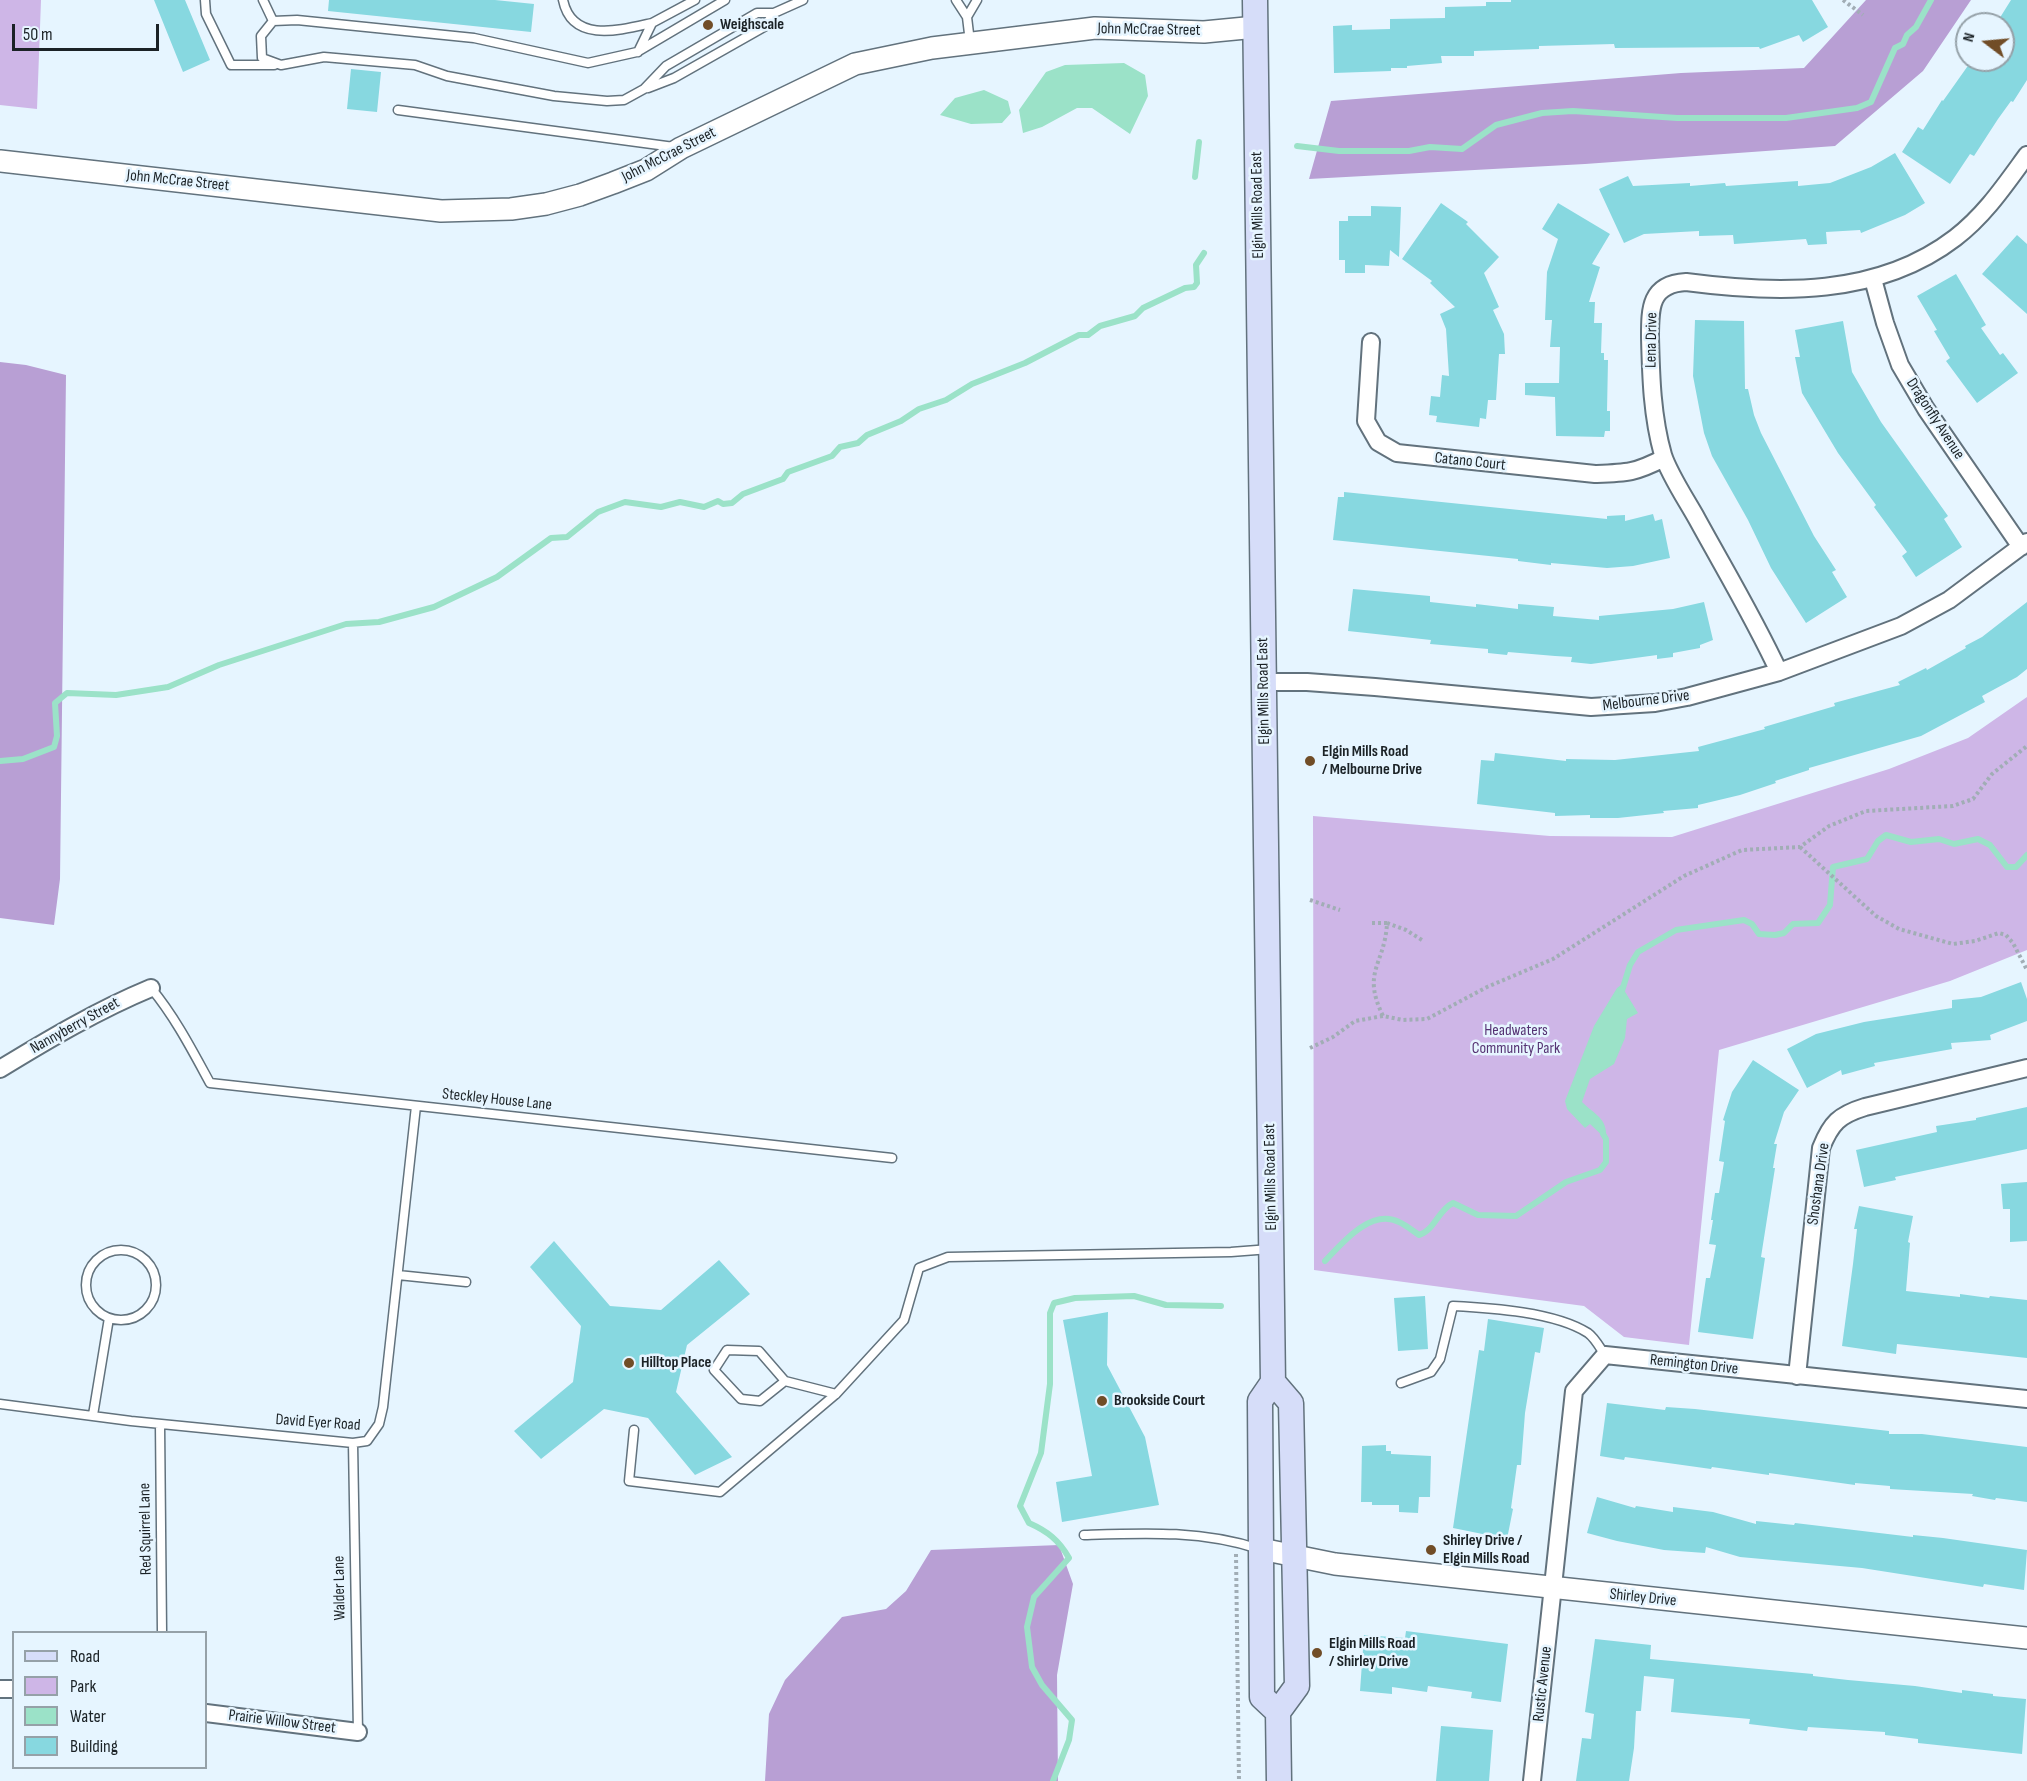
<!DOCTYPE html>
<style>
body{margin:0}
#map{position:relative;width:2027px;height:1781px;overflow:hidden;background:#e6f5ff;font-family:"Sofia Sans Condensed",sans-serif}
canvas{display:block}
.legend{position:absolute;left:12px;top:1631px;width:195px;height:138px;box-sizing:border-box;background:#e6f5ff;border:2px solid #95a1a8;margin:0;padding:8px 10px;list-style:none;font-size:18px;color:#1b2226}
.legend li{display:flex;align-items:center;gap:12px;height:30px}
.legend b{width:30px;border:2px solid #95a1a8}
.north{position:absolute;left:1955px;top:12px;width:60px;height:60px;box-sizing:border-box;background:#e6f5ff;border:2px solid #95a1a8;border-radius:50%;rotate:286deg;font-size:16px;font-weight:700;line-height:24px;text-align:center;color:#1b2226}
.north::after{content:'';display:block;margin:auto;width:21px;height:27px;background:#714d27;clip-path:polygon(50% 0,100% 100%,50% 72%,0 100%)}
.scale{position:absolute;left:12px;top:24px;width:147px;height:27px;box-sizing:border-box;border:3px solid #1b2226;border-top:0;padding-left:8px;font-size:18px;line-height:21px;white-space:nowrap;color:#1b2226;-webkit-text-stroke:4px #e6f5ff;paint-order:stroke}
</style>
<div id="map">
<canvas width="2027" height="1781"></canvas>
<ul class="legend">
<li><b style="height:8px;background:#d6ddf9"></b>Road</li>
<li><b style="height:16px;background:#ceb6e7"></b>Park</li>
<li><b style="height:16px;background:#9be2c8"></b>Water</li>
<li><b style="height:16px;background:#87d8e0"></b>Building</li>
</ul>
<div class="north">N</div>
<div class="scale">50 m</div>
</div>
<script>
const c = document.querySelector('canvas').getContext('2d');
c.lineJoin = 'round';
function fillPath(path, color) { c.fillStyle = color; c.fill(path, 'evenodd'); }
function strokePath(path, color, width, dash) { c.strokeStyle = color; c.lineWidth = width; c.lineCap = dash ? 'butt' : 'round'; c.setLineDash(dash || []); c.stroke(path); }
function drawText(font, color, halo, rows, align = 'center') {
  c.font = font + ' "Sofia Sans Condensed",sans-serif'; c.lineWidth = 5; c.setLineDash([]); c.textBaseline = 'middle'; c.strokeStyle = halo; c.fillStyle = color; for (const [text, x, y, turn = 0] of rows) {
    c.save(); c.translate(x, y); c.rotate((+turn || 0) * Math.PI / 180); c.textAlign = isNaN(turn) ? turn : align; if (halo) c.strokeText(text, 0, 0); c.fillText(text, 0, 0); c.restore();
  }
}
const green = new Path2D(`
 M0,0H41L37,109L0,105Z
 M2027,697V950L1950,981L1719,1050L1689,1345L1624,1337L1584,1306L1314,1270L1313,816L1550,836L1672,837L1889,769L1968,738Z`);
const forest = new Path2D(`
 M1866,0H1971L1923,71L1835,146L1585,164L1309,179L1331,101L1681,73L1804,68Z
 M0,362L26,365L66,375L60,879L54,925L0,918Z
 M1059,1545L1073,1584L1057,1675L1058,1781H765L769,1714L785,1680L842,1617L886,1609L906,1591L931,1550Z`);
const water = new Path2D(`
 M1124,63L1145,75L1148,96L1130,134L1092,108H1077L1042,127L1023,133L1019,110L1046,72L1065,65Z
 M984,90L1008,101L1011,113L1002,123L971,124L940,115L955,98Z
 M1621,985L1638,1013L1627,1019L1625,1038L1614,1064L1590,1079L1582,1102C1595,1115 1608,1118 1606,1139L1590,1124L1585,1128L1567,1109L1565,1101L1594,1026L1617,988Z`);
const stream = new Path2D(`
 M1297,146L1339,151H1409L1430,147L1462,149L1496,125L1542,113L1573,111L1677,118H1786L1857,108L1871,102L1895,48L1903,44L1907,35L1916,27L1931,0
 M1195,177L1199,142
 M0,761L23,759L54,747L57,736L55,703L67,693L116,695L168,687L219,665L346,624L379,622L434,607L497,577L551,538L567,537L598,512L625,502L661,507L680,502L704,507L718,501L723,504L732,503L743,494L783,479L788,472L832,456L840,447L858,443L867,435L901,421L919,409L946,400L972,384L1025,363L1079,335H1088L1100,326L1135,316L1143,308L1185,288L1194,287L1197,283L1196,265L1204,253
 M1621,994L1630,965L1638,952L1676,930L1744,920L1752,924L1759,934L1775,935L1784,933L1793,924L1818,923L1830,905L1833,867L1867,859L1878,841L1886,835L1911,842L1939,839L1954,844L1978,839L1990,845L2007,867H2016L2027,855
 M1325,1261C1342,1243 1371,1208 1399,1222C1406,1225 1413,1231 1419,1235C1434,1231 1438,1210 1453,1203L1478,1215L1516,1216L1566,1182L1600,1170L1606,1162V1139L1603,1134
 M1053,1781L1069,1740L1072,1720L1042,1685L1032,1667L1027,1627L1034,1597L1069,1558C1059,1540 1047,1531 1029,1523L1020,1506L1041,1453L1050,1384V1313L1054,1303L1075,1298L1134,1296L1166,1305L1221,1306`);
const building = new Path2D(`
 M154,0H185L210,60L183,72Z
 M329,0H495L534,4L531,32L328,11Z
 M1511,0H1812L1828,27L1803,42L1799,35L1760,49L1759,47L1615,48L1614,44L1539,46V49L1474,51V56H1441L1442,63L1407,66V68H1391V71L1334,73L1333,26L1352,25V30L1390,29V19L1445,18V7L1486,6V2H1511Z
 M2011,0H2027V80L2013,102L2011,101L1998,119L1974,156L1970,154L1950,184L1902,152L1918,127L1923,130L1942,100L1943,101L1972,60H2003V24H1996Z
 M351,69L381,72L377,112L347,109Z
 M1895,153L1925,203L1905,215L1861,233L1860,230L1826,232L1827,244L1808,245L1806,239L1734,244L1733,235L1699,236V231L1644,234L1624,243L1599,189L1628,176L1633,186L1690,183V186L1725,183L1726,186L1798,181V186L1830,183L1871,167Z
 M1441,203L1468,222L1466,224L1499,257L1484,273L1499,307L1493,310L1504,334L1505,354H1499L1496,400H1488L1486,419L1480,418L1479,427L1436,422L1437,416L1429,415L1431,396L1440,397L1442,375L1449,376L1446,329L1440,314L1455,307L1430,283L1432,281L1402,259Z
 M1558,203L1610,234L1592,264L1600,267L1589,302H1595L1594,323H1602L1601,353H1604V360H1608L1607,411H1610V431H1605L1604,437L1556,436L1555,397L1525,395V383H1559L1560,347H1550L1552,320H1545L1547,272L1558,239L1542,229Z
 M1371,206L1401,207L1399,257L1390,250L1389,266L1365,265V273H1345V260H1339V221H1348V216H1371Z
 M2017,235L2027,244V314L1982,274Z
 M1956,274L1986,325L1981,328L2000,355L2003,353L2018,373L1977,403L1946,361L1950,358L1934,331L1937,330L1917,296Z
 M1695,320L1744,321L1745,389H1748L1754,415L1761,433L1814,536L1836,570L1832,572L1847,597L1806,623L1771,568L1748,520L1712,456L1704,433L1693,376Z
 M1843,321L1852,372L1881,422L1948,516L1944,519L1962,547L1916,577L1902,556L1907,552L1874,507L1876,505L1838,453L1802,393L1795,357H1800L1795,330Z
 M1344,492L1607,519V516L1625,515V521L1653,514L1655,521L1662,519L1670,558L1633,566L1607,568L1551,563V565L1518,561V559L1333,540L1338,497H1344Z
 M1353,589L1430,596V602L1476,607V604L1518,609V604L1554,607L1553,616L1599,620V616L1673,609L1704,602L1713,640L1700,645V648L1673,653V657L1657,659V655L1591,664L1571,662L1572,657L1555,656L1508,652L1507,655L1488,653V649L1430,644L1431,640L1348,631Z
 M2027,602V669L2017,677L1982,696L1985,702L1921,736L1809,768V770L1775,781L1776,783L1740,795L1698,805V808L1663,811L1664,813L1618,818H1590V815L1555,816V813L1477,804L1481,760L1494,761L1495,753L1566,761V759L1615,760L1699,751L1698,747L1765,729L1764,727L1835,706L1834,703L1900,685L1898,682L1926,668L1927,670L1966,648L1965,646L1982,637Z
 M2021,982L2027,999V1021L1990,1035L1991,1040L1951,1043L1952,1049L1874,1063L1875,1066L1842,1075L1841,1070L1807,1088L1787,1049L1816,1034L1864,1022L1952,1008V1000L1981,997Z
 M1753,1060L1799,1090L1784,1112L1774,1144H1777L1773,1168H1775L1761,1257L1765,1258L1753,1339L1698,1332L1706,1278H1710L1716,1245L1709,1244L1713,1220H1711L1715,1193H1719L1724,1162L1719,1161L1725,1121L1723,1120L1732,1092Z
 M2027,1107V1149L1895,1177L1896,1180L1864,1187L1856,1150L1937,1132L1936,1126L1976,1120V1118Z
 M2027,1182V1241L2010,1242V1209H2003L2001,1184Z
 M1859,1206L1913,1216L1908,1242L1910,1243L1906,1291L1960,1297V1294L1989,1298L1990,1296L2027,1300V1358L1897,1344L1896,1354L1842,1346L1853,1264L1857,1229H1854Z
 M554,1241L610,1306L661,1310L719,1260L750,1294L687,1345L676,1392L732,1457L695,1475L648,1418L604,1409L541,1459L514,1431L573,1382L581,1326L530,1267Z
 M1425,1296L1428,1349L1398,1351L1394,1298Z
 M1108,1312L1107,1365L1145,1437L1159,1505L1062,1522L1056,1482L1092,1476L1063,1320Z
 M1488,1319L1544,1328L1540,1353L1535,1352L1525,1413L1521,1465H1517L1511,1508L1513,1509L1507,1539L1453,1528L1479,1350L1484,1351Z
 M1607,1403L1665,1410L1666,1407L1695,1409L1889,1431V1434H1922L2027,1447V1502L1996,1498L1995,1500L1972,1496L1973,1494L1890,1489V1486L1855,1483V1485L1769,1473V1475L1712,1467L1711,1469L1625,1457L1624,1460L1600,1456Z
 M1386,1445V1451H1391V1454L1431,1456L1430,1497H1419L1418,1513L1399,1512V1505H1372V1502H1361L1362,1446Z
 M1597,1497L1635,1508L1636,1506L1673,1512V1507L1713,1512L1756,1524V1521L1794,1525L1795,1523L1913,1537V1535L1943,1538L2027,1550L2024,1590L1984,1584L1983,1587L1862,1568L1740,1557L1706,1547L1705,1553L1664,1550L1617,1541L1587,1533Z
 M1406,1631L1508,1644L1501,1702L1471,1698L1472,1692L1428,1686L1427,1692L1392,1687V1694L1360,1691L1364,1635L1405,1638Z
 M1595,1639L1651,1645L1650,1659L1813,1674V1676L1848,1680L1915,1686L1962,1693V1690L1993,1694V1696L2026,1699L2022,1754L1918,1743V1739L1885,1735V1732L1808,1727L1807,1731L1749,1724L1750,1719L1671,1712L1674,1679L1644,1676L1641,1711H1636L1634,1748L1629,1781H1576L1582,1738L1591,1739L1594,1714L1585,1712Z
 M1441,1726L1493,1730L1489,1781H1436Z`);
const path = new Path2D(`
 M1843,0L1863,15
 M1800,847L1876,916L1899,929L1953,944L1975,941L1999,933L2006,935L2013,943L2027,970
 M1310,900L1340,910
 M1372,923H1387C1385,965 1361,971 1383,1016
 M1387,923L1406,930L1422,940
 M1310,1048L1333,1037L1355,1021L1383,1016L1403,1020L1427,1019L1487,987L1553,959L1684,876L1742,850L1800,847L1829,826L1866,811L1953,806L1973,799L1992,774L2027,746
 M1236,1554L1239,1781`);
const service = new Path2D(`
 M205,0L206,14L231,65H274
 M263,0L273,21
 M563,0C572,44 621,30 652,23
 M725,0L637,52L588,63L474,38L297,20L273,21L261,36L262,58L281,65L324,57L415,65L447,76L554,96L607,101L624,100L644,89L666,66L757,13H774L803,0
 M956,0L967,17L970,42
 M967,17L977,0
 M638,52L652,23L695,0
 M648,88L674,78L764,27L774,13
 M398,110L674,147
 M151,988C175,1017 192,1050 210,1083L892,1158
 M86 1285a35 35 0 1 1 70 0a35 35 0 1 1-70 0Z
 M398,1275L466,1282
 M785,1381L760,1401L741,1399L714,1370L727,1350L759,1351L785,1381L836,1394
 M1401,1383L1431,1372L1440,1359L1453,1306C1492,1308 1555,1312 1588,1333C1595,1338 1600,1348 1605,1355
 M0,1404L131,1421L353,1443L367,1441L379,1424L383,1407L416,1106
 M93,1415L109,1318
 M160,1424L162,1632
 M634,1430L629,1481L720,1492L836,1394L904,1320L919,1268L948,1257L1231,1252L1270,1249
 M353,1443L358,1732
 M1084,1535C1143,1533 1202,1530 1259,1549`);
const minor = new Path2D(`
 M1873,279L1885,323L1900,365L1926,409L2021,547
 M1371,342L1366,421L1378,442L1397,453L1595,474C1627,473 1635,473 1664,458
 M1779,672C1755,620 1725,570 1697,519C1687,501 1669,474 1663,455C1652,416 1651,377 1650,337C1650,308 1650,284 1686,282C1777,294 1878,297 1955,238C1985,215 2005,185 2027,155
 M1264,682H1307L1375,687L1591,707L1655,703L1687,697L1779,672L1901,626L1949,600L2027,542
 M0,1069C49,1039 98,1010 151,988
 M1797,1376L1821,1148C1831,1123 1839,1115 1865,1107L2027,1068
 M0,1689H14
 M206,1713L358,1732
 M1532,1781L1574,1391L1605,1355L2027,1399`);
const tertiary = new Path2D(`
 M0,161L441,211L511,209L546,204L580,195L613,183L646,170L681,148L855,64L932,48L1095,28L1204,32L1256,27
 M1261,1549L1335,1564L2027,1638`);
const secondary = new Path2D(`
 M1255,0L1273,1382L1260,1401L1262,1697L1278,1712
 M1273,1382L1291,1403L1297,1686L1278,1712L1279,1781`);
const markers = [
 [708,25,6,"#714d27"],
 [1310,761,6,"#714d27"],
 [629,1363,6,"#714d27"],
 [1102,1401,6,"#714d27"],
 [1431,1550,6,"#714d27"],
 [1317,1653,6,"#714d27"]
];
const poiNames = [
 ["Weighscale",720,25],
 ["Elgin Mills Road",1322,752],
 ["/ Melbourne Drive",1322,770],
 ["Hilltop Place",641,1363],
 ["Brookside Court",1114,1401],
 ["Shirley Drive /",1443,1541],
 ["Elgin Mills Road",1443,1559],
 ["Elgin Mills Road",1329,1644],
 ["/ Shirley Drive",1329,1662]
];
const streetNames = [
 ["John McCrae Street",1149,30,1],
 ["John McCrae Street",669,155,-27],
 ["John McCrae Street",178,181,6],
 ["Elgin Mills Road East",1258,205,-91],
 ["Lena Drive",1652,340,-89],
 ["Dragonfly Avenue",1935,419,57],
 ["Catano Court",1470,462,6],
 ["Elgin Mills Road East",1264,691,-91],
 ["Melbourne Drive",1646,701,-7],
 ["Nannyberry Street",75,1026,-29],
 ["Steckley House Lane",497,1100,6],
 ["Elgin Mills Road East",1271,1177,-91],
 ["Shoshana Drive",1819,1184,-82],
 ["Remington Drive",1694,1365,6],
 ["David Eyer Road",318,1423,4],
 ["Red Squirrel Lane",146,1529,-91],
 ["Walder Lane",340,1588,-91],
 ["Shirley Drive",1643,1598,6],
 ["Rustic Avenue",1543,1684,-84],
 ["Prairie Willow Street",282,1722,7]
];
const parkNames = [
 ["Headwaters",1516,1031],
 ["Community Park",1516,1049]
];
fillPath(green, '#ceb6e7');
fillPath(forest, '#b89fd4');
fillPath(water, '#9be2c8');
strokePath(stream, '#9be2c8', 6);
fillPath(building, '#87d8e0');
strokePath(service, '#62727d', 11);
strokePath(minor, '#62727d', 20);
strokePath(tertiary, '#62727d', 24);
strokePath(secondary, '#62727d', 27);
strokePath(path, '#a1adb5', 4, [3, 3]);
strokePath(service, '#fff', 8);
strokePath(minor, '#fff', 16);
strokePath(tertiary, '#fff', 21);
strokePath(secondary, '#d6ddf9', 24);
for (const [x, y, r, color] of markers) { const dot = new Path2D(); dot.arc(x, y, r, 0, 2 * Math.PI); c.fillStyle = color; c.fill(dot); strokePath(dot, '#e6f5ff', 2); }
drawText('bold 16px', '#1b2226', '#e6f5ff', poiNames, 'left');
drawText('16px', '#1b2226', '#e6f5ff', streetNames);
drawText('16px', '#553273', '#e6f5ff', parkNames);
</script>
